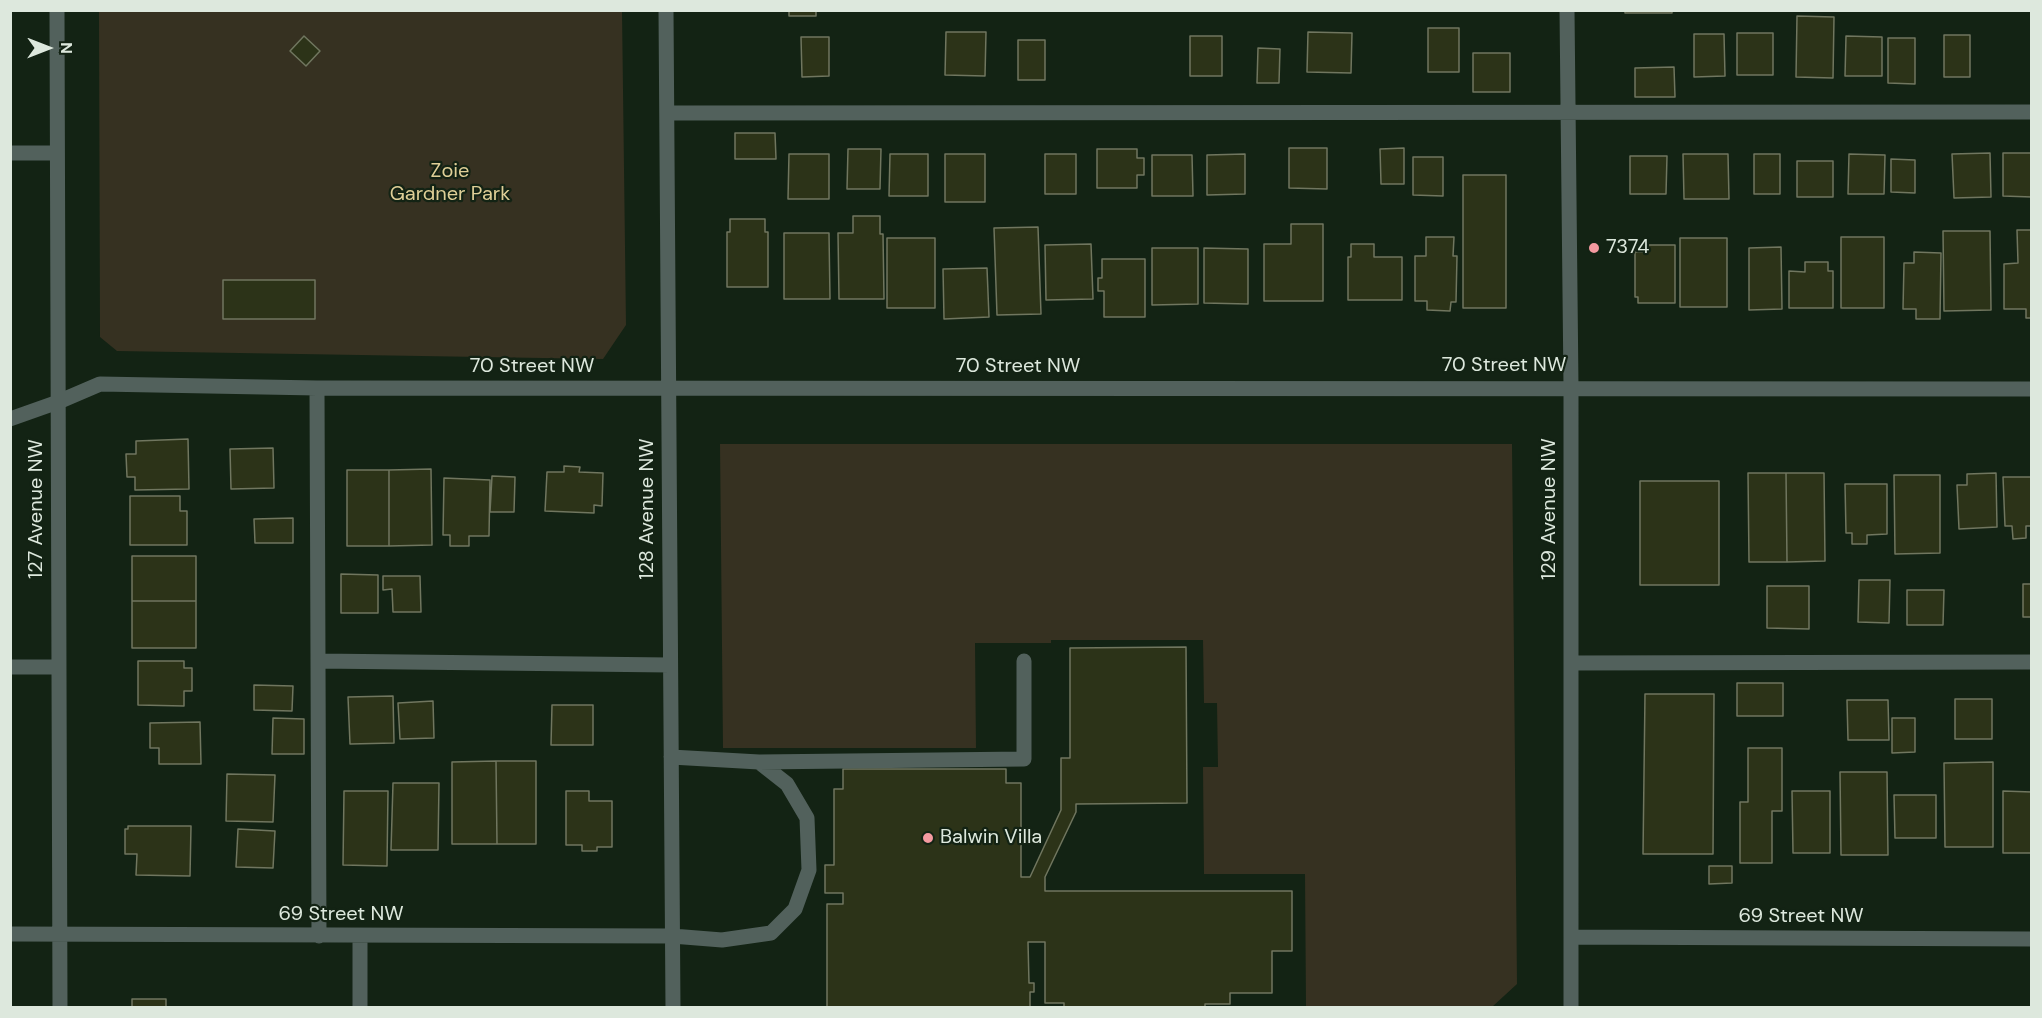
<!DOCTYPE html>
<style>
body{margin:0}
#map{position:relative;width:2042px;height:1018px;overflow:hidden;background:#132314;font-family:"DM Sans",sans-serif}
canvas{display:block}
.frame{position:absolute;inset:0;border:12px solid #dde8dd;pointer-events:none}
.north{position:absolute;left:18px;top:18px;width:60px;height:60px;-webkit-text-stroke:4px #132314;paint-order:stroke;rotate:90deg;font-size:16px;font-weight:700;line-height:24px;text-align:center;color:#dde8dd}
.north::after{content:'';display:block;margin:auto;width:21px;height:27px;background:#dde8dd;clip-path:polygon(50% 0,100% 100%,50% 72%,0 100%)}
</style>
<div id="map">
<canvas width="2042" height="1018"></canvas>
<div class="frame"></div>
<div class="north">N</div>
</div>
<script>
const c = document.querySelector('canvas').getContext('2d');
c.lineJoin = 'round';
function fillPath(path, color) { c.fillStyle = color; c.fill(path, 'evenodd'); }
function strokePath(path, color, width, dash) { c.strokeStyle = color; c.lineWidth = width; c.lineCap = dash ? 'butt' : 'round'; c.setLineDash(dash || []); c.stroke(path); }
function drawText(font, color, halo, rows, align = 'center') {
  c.font = font + ' "DM Sans",sans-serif'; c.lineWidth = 4.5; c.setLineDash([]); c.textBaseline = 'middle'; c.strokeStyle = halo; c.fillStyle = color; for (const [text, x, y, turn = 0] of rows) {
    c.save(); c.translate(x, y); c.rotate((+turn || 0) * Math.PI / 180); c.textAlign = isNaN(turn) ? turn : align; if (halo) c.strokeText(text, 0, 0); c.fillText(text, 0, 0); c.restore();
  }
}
const green = new Path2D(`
 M99,11H622L626,325L603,359L117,351L100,337Z
 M720,444H1512L1517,984L1492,1007H1306L1305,874H1204L1203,767H1218L1217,703H1204L1203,640H1051V643H975L976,748H723Z`);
const building = new Path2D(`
 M789,10H816V16H789Z
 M1625,10H1672V13H1625Z
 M1797,16L1834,17L1833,78L1796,77Z
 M1428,28H1459V72H1428Z
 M946,32H986L985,76L945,75Z
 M1308,32L1352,33L1351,73L1307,72Z
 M1737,33H1773V75H1737Z
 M1694,34H1724L1725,76L1694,77Z
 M1944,35H1970V77H1944Z
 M304,36L320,51L306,66L290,51Z
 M1190,36H1222V76H1190Z
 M1846,36L1882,37V76H1845Z
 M801,37H829V76L802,77Z
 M1888,38H1915V84L1888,83Z
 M1018,40H1045V80H1018Z
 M1258,48L1280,49L1279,83H1257Z
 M1473,53H1510V92H1473Z
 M1674,67L1675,97H1635V68Z
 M735,133H775L776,159H735Z
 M1289,148H1327V189L1289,188Z
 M1404,148V184H1381L1380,149Z
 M848,149H881L880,189H847Z
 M1097,149H1137V158H1144V175H1137V188H1097Z
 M1990,153L1991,197L1954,198L1952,154Z
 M2003,153H2032V197L2003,196Z
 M789,154H829V199H788Z
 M890,154H928V196H889Z
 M945,154H985V202H945Z
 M1045,154H1076V194H1045Z
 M1245,154V194L1207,195V155Z
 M1683,154H1728L1729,199H1684Z
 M1754,154H1780V194H1754Z
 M1849,154L1885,155L1884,194H1848Z
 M1152,155H1192L1193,196H1152Z
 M1630,156H1667L1666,194H1630Z
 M1413,157H1443V196L1413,195Z
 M1891,159L1915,160V193L1891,192Z
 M1797,161H1833V197H1797Z
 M1463,175H1506V308H1463Z
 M853,216H880V234H883L884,299H839L838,233H853Z
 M730,219H765V232H768V287H727V232H730Z
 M1291,224H1323V301H1264V244H1291Z
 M1038,227L1041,314L997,315L994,228Z
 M2017,230H2032V318H2026V309H2004V264L2018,263Z
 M1943,231H1990L1991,310L1944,311Z
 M784,233H829L830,299H784Z
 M1426,237H1454L1453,256H1457L1456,302H1451L1450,311L1427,310V301H1415V256H1426Z
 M1841,237H1884V308H1841Z
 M887,238H935V308H887Z
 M1680,238H1727V307H1680Z
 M1091,244L1093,299L1046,300L1045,245Z
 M1351,244H1374V257H1402V300H1348V257H1351Z
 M1647,245H1675V303H1638V297H1635V252H1647Z
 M1781,247L1782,309L1749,310V248Z
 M1152,248H1198V304L1152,305Z
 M1204,248L1248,249V304L1204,303Z
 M1914,252L1941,253L1940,319H1916V309H1903L1904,263H1914Z
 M1102,259H1145V317H1104V291H1098V278H1102Z
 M1805,262H1828V271H1833V308H1789V271L1805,272Z
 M987,268L989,317L944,319L943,269Z
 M223,280H315V319H223Z
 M188,439L189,489L135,490V477H127L126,454H136V441Z
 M273,448L274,488L231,489L230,449Z
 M564,466L580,467L579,472L603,473L602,506L594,505V513L545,511L547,472H564Z
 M431,469L432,545L389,546V470Z
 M347,470H389V546H347Z
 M1748,473H1786L1787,562H1749Z
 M1786,473H1824L1825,561L1787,562Z
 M1996,473L1997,527L1959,529L1957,485H1967V474Z
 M1894,475H1940V553L1895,554Z
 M492,476L515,477L514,512H490Z
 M2003,477H2032V526H2026V538L2013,539L2012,526H2005Z
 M444,478L490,480L489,536H469V546H450V535H443Z
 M1640,481H1719V585H1640Z
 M1845,484H1887V534L1867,535V544H1852V533H1846Z
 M130,496H180V511H187V545H130Z
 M293,518V543H255L254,519Z
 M132,556H196V601H132Z
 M341,574L378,575V613H341Z
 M383,576H420L421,612H393L392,589L383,590Z
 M1859,580H1890L1889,623L1858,622Z
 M2023,584H2032V617H2023Z
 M1767,586H1809V629L1767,628Z
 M1907,590H1944L1943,625H1907Z
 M132,601H196V648H132Z
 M1186,647L1187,803L1076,804V812L1045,877V891H1292V951H1272V993H1230V1004H1205V1008H1064V1003H1045V942H1028L1029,983H1034V992H1030V1008H827V904H843V893H825V865H834V789H843V769H1006V783H1021V877H1030L1061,810V758H1070V648Z
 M138,661H184V668H192V691H184V706L138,705Z
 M1737,683H1783V716H1737Z
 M254,685L293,686L292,711L254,710Z
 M1645,694H1714L1713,854H1643Z
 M393,696L394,743L350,744L348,697Z
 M1955,699H1992V739H1955Z
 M1847,700H1888L1889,740H1848Z
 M433,701L434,738L400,739L398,703Z
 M552,705H593V745H551Z
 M273,718L304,719V754H272Z
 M1892,718H1915V752L1892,753Z
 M200,722L201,764H159V748H150V723Z
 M1748,748H1782V811H1772V863H1740V802H1748Z
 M496,761L497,844H452V762Z
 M496,761H536V844H497Z
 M1993,762V847H1945L1944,763Z
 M1840,772H1887L1888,855H1841Z
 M227,774L275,775L273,822L226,821Z
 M393,783H439L438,850H391Z
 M344,791H388L387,866L343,865Z
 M566,791H589V801H612V847H597V851H582V845H566Z
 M1792,791H1830V853H1793Z
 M2003,791L2032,792V853H2003Z
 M1894,795H1936V838H1895Z
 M128,826H191L190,876L136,875L137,854H125V829H128Z
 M238,829L275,831L273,868L236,867Z
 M1709,866H1732V883L1709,884Z
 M132,999H166V1008H132Z`);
const minor = new Path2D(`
 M57,10L60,1008
 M666,10L673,1008
 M1567,10L1571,387V1008
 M667,113L2032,112
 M10,153H57
 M317,388L319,936
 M10,419L58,402L100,384L317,388L2032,389
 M319,661L670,665
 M1571,663L2032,662
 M10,667H59
 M671,757L759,762L1024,759V661
 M10,934L672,936L722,940L771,933L795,909L809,870L807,818L787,784L759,762
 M360,937V1008
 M1571,937L2032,939`);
const markers = [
 [1594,248,6,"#f49aa0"],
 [928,838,6,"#f49aa0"]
];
const parkNames = [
 ["Zoie",450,172],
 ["Gardner Park",450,195]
];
const poiNames = [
 ["7374",1606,248],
 ["Balwin Villa",940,838]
];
const streetNames = [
 ["70 Street NW",1504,366],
 ["70 Street NW",532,367],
 ["70 Street NW",1018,367],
 ["127 Avenue NW",37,509,-90],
 ["128 Avenue NW",648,509,-90],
 ["129 Avenue NW",1550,509,-90],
 ["69 Street NW",341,915],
 ["69 Street NW",1801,917]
];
fillPath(green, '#363121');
fillPath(building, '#2c3318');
strokePath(building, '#70765f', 1.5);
strokePath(minor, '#52615c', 15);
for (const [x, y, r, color] of markers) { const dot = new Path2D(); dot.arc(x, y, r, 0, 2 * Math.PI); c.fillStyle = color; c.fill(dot); strokePath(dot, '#132314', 2); }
drawText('20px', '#dfcf97', '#132314', parkNames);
drawText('20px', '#dde8dd', '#132314', poiNames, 'left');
drawText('20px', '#dde8dd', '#132314', streetNames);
</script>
